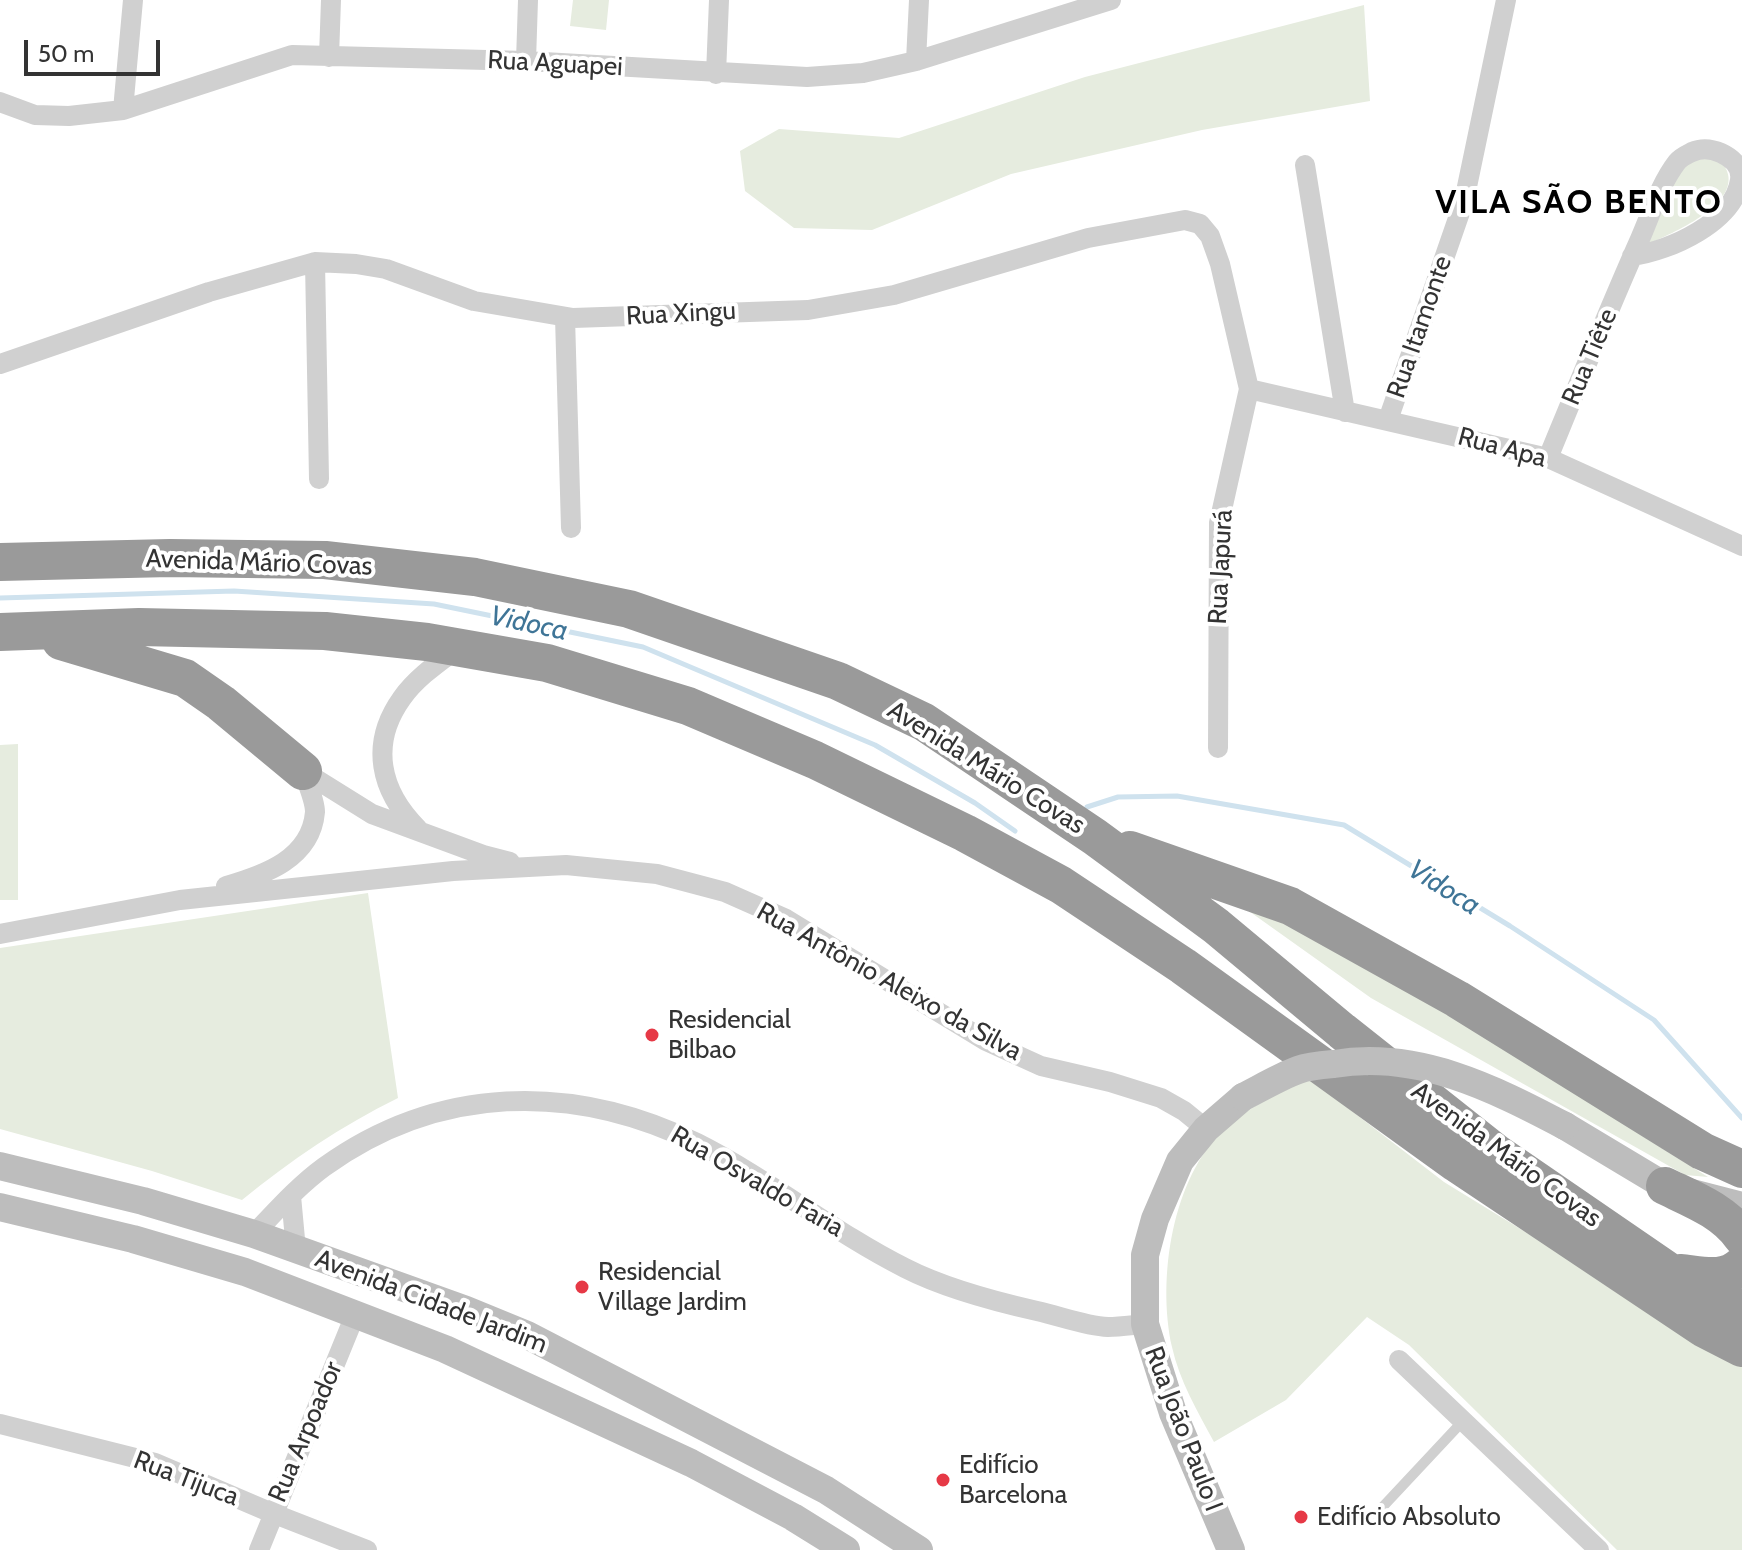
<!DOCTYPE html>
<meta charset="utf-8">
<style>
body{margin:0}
#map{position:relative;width:1742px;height:1550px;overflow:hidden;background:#fff;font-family:Cabin,sans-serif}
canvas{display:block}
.scale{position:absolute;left:24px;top:40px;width:136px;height:36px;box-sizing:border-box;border:4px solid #333;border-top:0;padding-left:10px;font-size:24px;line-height:28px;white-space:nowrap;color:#333;-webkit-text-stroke:6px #fff;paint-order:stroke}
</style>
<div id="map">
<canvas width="1742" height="1550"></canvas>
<div class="scale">50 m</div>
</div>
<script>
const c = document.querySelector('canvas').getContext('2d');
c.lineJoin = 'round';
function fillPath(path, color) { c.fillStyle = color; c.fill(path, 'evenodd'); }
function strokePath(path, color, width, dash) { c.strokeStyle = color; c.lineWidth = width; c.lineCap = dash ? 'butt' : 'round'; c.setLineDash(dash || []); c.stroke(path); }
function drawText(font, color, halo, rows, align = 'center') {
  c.font = font + ' Cabin,sans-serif'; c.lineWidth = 8; c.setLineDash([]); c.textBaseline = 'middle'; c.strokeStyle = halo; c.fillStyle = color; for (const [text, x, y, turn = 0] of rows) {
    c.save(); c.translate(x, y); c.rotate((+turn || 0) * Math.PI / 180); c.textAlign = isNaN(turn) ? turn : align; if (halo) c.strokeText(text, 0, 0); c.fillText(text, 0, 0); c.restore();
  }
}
const green = new Path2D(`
 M573,0H609L606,30L570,26Z
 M1364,5L1370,101L1202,130L1011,174L872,230L794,228L745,191L740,151L779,129L899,138L1085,77Z
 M1700,158C1711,159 1723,160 1727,171C1740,205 1671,234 1648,244L1675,180L1685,165Z
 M18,744V900H0V745Z
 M368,893L398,1098C341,1126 291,1160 242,1200L152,1171L0,1129V948Z
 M1246,909L1282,910L1708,1177L1685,1175L1371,998Z
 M1309,1078L1444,1182L1742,1365V1550H1617L1409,1345L1367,1317L1286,1400L1214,1442C1198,1412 1179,1380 1172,1347C1157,1278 1172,1178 1225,1128C1249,1106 1280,1093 1309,1078Z`);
const stream = new Path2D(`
 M0,598L234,591L434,604L643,647L875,745L975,803L1015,831
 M1087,807L1118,797L1177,796L1344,825L1510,926L1654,1020L1742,1118`);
const lane = new Path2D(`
 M1376,1514L1463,1421`);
const street = new Path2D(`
 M329,57L331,0
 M526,61L528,0
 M916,61L919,0
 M716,74L719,0
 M0,102L35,115L69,116L123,110L292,55L526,61L807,77L863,73L916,61L1111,0
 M123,110L133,0
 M1305,165L1345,412
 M315,262L319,479
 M565,317L571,528
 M0,364L209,292L315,262L356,264L386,269L474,301L573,318L808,310L894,295L1088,238L1185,220L1200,224L1210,236L1220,264L1249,389L1219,523L1218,748
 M1249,389L1548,458L1742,546
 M1388,420L1464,201L1506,0
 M1548,458C1578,385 1608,311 1640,239C1651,214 1660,184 1677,162C1681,157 1686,155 1692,152C1701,148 1712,149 1721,153C1732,158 1742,167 1740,180C1734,222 1670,251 1632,256
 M303,771L372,814L483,855L510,862
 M418,829C380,791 369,744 402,698C416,678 438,663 458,648
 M226,886C264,875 311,859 315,812C315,800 307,783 303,771
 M0,934L180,900L453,871L566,865L657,874L725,892L786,919L986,1041L1041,1066L1110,1082L1161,1098L1184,1111L1206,1129
 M291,1196L296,1250
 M254,1234C276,1211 298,1186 324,1167C438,1085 572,1082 697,1143C769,1179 833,1232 905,1268C942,1287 997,1302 1037,1311C1060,1316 1085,1326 1108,1327C1120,1327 1133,1325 1145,1324
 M1399,1360L1599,1550
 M0,1424L155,1463L272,1513L367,1550
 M259,1550L355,1315`);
const secondary = new Path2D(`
 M1565,1126L1665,1186L1742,1206
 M0,1166L143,1201L254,1234L466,1310L527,1335L826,1490L919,1550
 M0,1207L133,1239L245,1272L445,1349L691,1463L793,1517L846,1550
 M1231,1550L1173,1413L1145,1324V1255L1155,1219L1180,1161L1206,1129L1243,1097`);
const highway = new Path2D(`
 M0,562L170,558L325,560L475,577L629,609L838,681L924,722L1095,837L1216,926L1342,1031L1496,1153L1668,1271L1742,1309
 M0,632L139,627L325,631L427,642L547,663L688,706L815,760L965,833L1061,885L1183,966L1456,1163L1703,1328L1742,1348
 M61,641L185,678L221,703L303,771
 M1130,850L1290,906L1457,999L1702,1151L1742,1169
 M1665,1186C1692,1199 1724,1211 1742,1237
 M1680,1273C1702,1275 1724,1282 1742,1265`);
const secondaryBridge = new Path2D(`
 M1243,1097C1261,1088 1279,1077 1298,1070C1309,1066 1322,1065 1334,1064C1417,1050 1493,1088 1565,1126`);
const markers = [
 [652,1035,8,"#e63946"],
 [582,1287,8,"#e63946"],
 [943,1480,8,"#e63946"],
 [1301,1517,8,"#e63946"]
];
const streetNames = [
 ["Rua Aguapei",555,64,3],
 ["Rua Xingu",681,314,-3],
 ["Rua Itamonte",1420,327,-71],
 ["Rua Tiête",1590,357,-67],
 ["Rua Apa",1502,448,15],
 ["Avenida Mário Covas",259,563,2],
 ["Rua Japurá",1221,567,-87],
 ["Avenida Mário Covas",986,768,32],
 ["Rua Antônio Aleixo da Silva",889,982,29],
 ["Avenida Mário Covas",1506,1155,36],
 ["Rua Osvaldo Faria",757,1182,30],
 ["Avenida Cidade Jardim",431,1302,21],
 ["Rua João Paulo I",1183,1429,69],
 ["Rua Arpoador",306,1432,-67],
 ["Rua Tijuca",186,1479,21]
];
const poiNames = [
 ["Residencial",668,1020],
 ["Bilbao",668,1050],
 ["Residencial",598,1272],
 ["Village Jardim",598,1302],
 ["Edifício",959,1465],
 ["Barcelona",959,1495],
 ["Edifício Absoluto",1317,1517]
];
const waterNames = [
 ["Vidoca",529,624,12],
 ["Vidoca",1444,888,32]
];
const districtNames = [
 ["VILA SÃO BENTO",1579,203]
];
fillPath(green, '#e6ecdf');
strokePath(stream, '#cfe2ee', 5);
strokePath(lane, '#d0d0d0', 10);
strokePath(street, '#d0d0d0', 20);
strokePath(secondary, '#bdbdbd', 28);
strokePath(highway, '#9a9a9a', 38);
strokePath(secondaryBridge, '#bdbdbd', 28);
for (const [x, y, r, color] of markers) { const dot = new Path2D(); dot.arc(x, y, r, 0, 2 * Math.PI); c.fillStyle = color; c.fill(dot); strokePath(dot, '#fff', 3); }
drawText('26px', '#333', '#fff', streetNames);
drawText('26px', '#333', '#fff', poiNames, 'left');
drawText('italic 28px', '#3f7597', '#fff', waterNames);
c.letterSpacing = '2px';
drawText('bold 34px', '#000', '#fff', districtNames);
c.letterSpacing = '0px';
</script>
